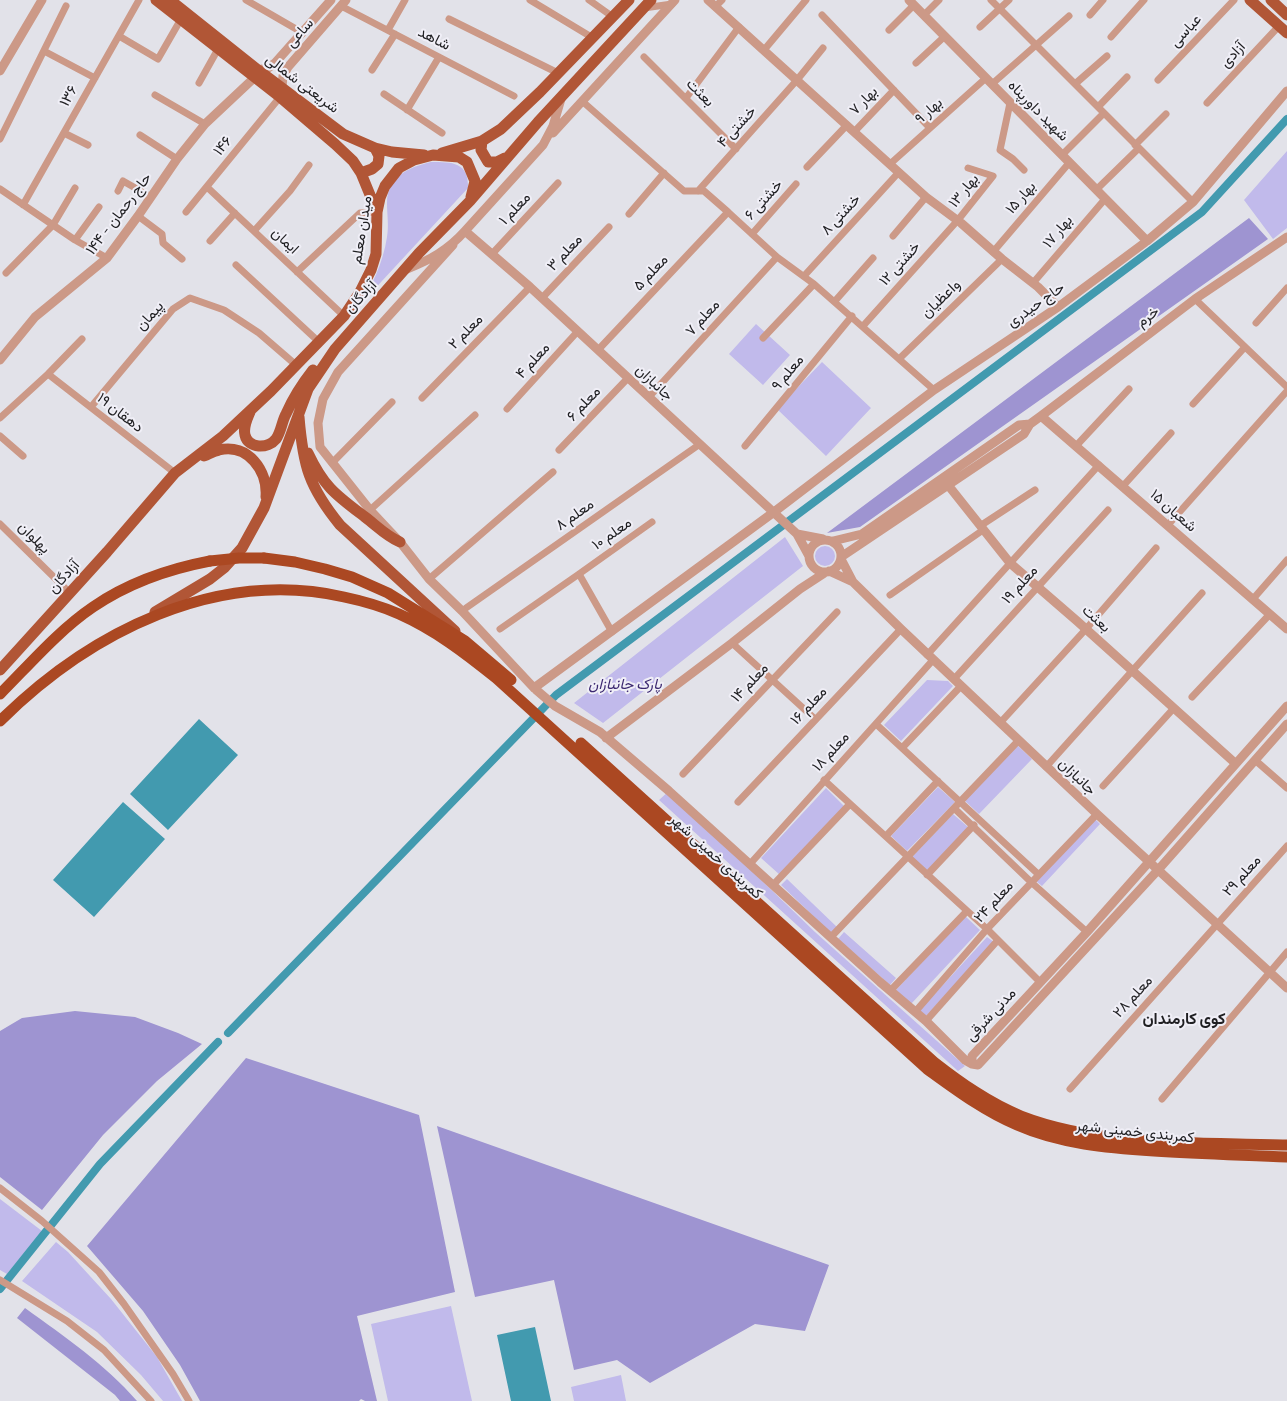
<!DOCTYPE html>
<meta charset="utf-8">
<style>
body{margin:0}
canvas{display:block;background:#e2e2e9}
</style>
<canvas width="1287" height="1401"></canvas>
<script>
const c = document.querySelector('canvas').getContext('2d');
c.lineJoin = 'round';
function fillPath(path, color) { c.fillStyle = color; c.fill(path, 'evenodd'); }
function strokePath(path, color, width, dash) { c.strokeStyle = color; c.lineWidth = width; c.lineCap = dash ? 'butt' : 'round'; c.setLineDash(dash || []); c.stroke(path); }
function drawText(font, color, halo, rows, align = 'center') {
  c.font = font + ' Bitter,Vazirmatn,serif'; c.lineWidth = 4; c.setLineDash([]); c.textBaseline = 'middle'; c.strokeStyle = halo; c.fillStyle = color; for (const [text, x, y, turn = 0] of rows) {
    c.save(); c.translate(x, y); c.rotate((+turn || 0) * Math.PI / 180); c.textAlign = isNaN(turn) ? turn : align; if (halo) c.strokeText(text, 0, 0); c.fillText(text, 0, 0); c.restore();
  }
}
const green = new Path2D(`
 M1287,151V228L1273,239L1244,200Z
 M431,162C452,162 469,162 468,188L357,308C372,287 383,263 387,237C389,226 387,214 387,203C387,177 409,167 431,162Z
 M756,324L790,355L763,385L729,354Z
 M822,362L871,408L826,456L777,409Z
 M785,537L803,566L603,723L574,703Z
 M815 556a10 10 0 1 1 20 0a10 10 0 1 1-20 0Z
 M927,680L948,681L953,686L901,741L884,725Z
 M1017,745L1032,759L979,814L964,800Z
 M938,787L955,802L907,851L891,836Z
 M826,788L844,806L780,875L761,858Z
 M669,791L815,932L965,1066L958,1071L659,800Z
 M953,814L968,827L927,871L912,857Z
 M1095,819L1100,824L1042,886L1036,881Z
 M787,879L837,927L831,933L781,885Z
 M965,916L980,930L911,1004L896,990Z
 M844,932L896,978L890,985L838,939Z
 M987,937L994,942L925,1017L919,1011Z
 M0,1199L42,1231L7,1274L0,1270Z
 M56,1242L68,1252L111,1299L157,1357L182,1401H163L141,1375L97,1332L22,1281Z
 M451,1306L472,1401H388L371,1324Z
 M621,1375L626,1401H574L571,1387Z`);
const forest = new Path2D(`
 M1249,218L1268,239L860,527L827,533Z
 M75,1011L135,1017L178,1033L202,1044L157,1081L103,1135L42,1210L0,1177V1031L22,1018Z
 M246,1058L419,1115L455,1292L357,1316L377,1401H365L361,1399L359,1401H200L180,1365L143,1311L87,1246Z
 M437,1126L829,1265L805,1331L755,1324L650,1383L617,1360L574,1370L554,1280L475,1297Z
 M25,1308C65,1337 105,1364 137,1401H120L115,1395L17,1318Z`);
const water = new Path2D(`
 M199,719L238,755L168,830L130,794Z
 M123,802L165,839L94,917L53,880Z
 M535,1327L551,1401H511L497,1335Z`);
const canal = new Path2D(`
 M228,1033L556,695L1202,212L1287,119
 M0,1289L100,1164L218,1042`);
const minor = new Path2D(`
 M246,0L303,33
 M530,0L593,38
 M589,0L613,17
 M991,0L1193,202
 M341,6L514,96
 M716,6L722,0
 M644,8L672,4
 M822,15L930,128
 M924,15L939,0
 M1090,15L1103,0
 M449,19L558,73
 M980,27L1009,0
 M388,30L405,0
 M889,30L914,5
 M119,36L158,59L181,19
 M1111,37L1144,0
 M764,50L806,0
 M44,51L95,78
 M644,57L736,149
 M916,63L945,36
 M372,70L395,34
 M1158,80L1234,0
 M199,83L218,49
 M992,84L1069,16
 M1075,84L1107,56
 M384,94L442,133
 M155,95L205,124
 M686,98L739,27
 M582,101L684,191H704L728,212L598,350
 M1010,103L1000,150L1013,159L1024,170
 M1207,103L1279,26
 M1098,107L1127,77
 M407,110L439,57
 M854,132L894,90
 M64,133L88,145
 M140,135L177,159
 M0,139L66,6
 M1135,145L1166,114
 M1062,155L1104,113
 M890,164L986,78
 M807,167L847,125
 M207,187L344,316
 M0,189L75,240L107,258
 M1096,190L1139,148
 M118,191L123,181L151,197
 M698,191L797,80L823,48
 M23,205L139,0
 M186,212L280,97
 M728,212L777,257L814,284L763,338
 M629,214L664,173
 M138,216L162,234L163,243L182,259
 M254,231L290,191L309,165
 M752,234L796,184
 M893,236L926,197
 M75,240L99,207
 M210,241L235,213
 M993,252L1069,163
 M492,254L558,183
 M236,265L319,342
 M297,272L360,213L377,212
 M6,273L53,225L75,188
 M804,276L899,172
 M1033,283L1105,199
 M814,284L934,390
 M542,298L609,227
 M1195,299L1287,387
 M835,301L873,258
 M1256,323L1287,288
 M863,326L958,220L993,176L968,168
 M899,359L1002,259
 M48,374L175,473
 M649,397L777,257
 M422,398L530,287
 M1193,404L1245,347
 M91,407L173,309L190,298L224,310L259,333L296,365
 M507,409L578,331
 M0,418L48,374L82,339
 M0,436L23,456
 M745,446L852,316
 M1076,446L1129,389
 M559,450L628,378
 M332,463L392,402
 M1123,486L1171,433
 M370,510L475,415
 M0,524L70,593
 M1168,525L1287,391
 M980,526L1035,490
 M429,579L553,472
 M890,595L983,530
 M1253,599L1287,560
 M466,608L700,444
 M500,629L579,574
 M612,632L579,574L652,522
 M732,643L815,719
 M927,655L1099,465
 M954,679L1108,510
 M1192,697L1270,614
 M1000,723L1086,629L1156,548
 M876,724L1038,874
 M902,748L961,686
 M1255,760L1287,788
 M1046,767L1202,593
 M683,774L837,612
 M824,780L987,929L1040,982
 M1103,786L1174,708
 M738,802L901,629
 M955,809L1031,882L1087,932
 M886,836L938,781
 M750,864L933,660
 M927,875L974,825
 M773,885L850,804
 M831,937L1019,740
 M890,991L967,911
 M915,1012L987,929L1097,814
 M926,1021L998,940
 M1070,1089L1287,846
 M1162,1099L1287,952
 M0,1188L42,1221L99,1272L124,1304L173,1374L189,1401
 M0,1280L67,1321L104,1350L151,1401`);
const tertiary = new Path2D(`
 M708,0L926,197L961,223L1002,259L1038,287L1058,307
 M909,0L1147,241
 M258,70L268,68L275,63L331,0
 M0,71L42,0
 M282,87L283,76L288,67L346,0
 M553,133L675,0
 M465,231L530,287L797,534L809,556
 M453,245L338,372L323,399L318,423L320,447L370,510L400,542L429,579L462,611L534,688L555,706L600,732L669,791L880,982L926,1021L965,1060L972,1064
 M407,269C430,260 448,250 465,231L543,145L553,126L561,99
 M0,360L35,317L107,258L138,216L177,159L205,124L254,78
 M1041,416L1287,629
 M948,485L1010,563L1077,621L1235,763
 M797,534L823,539
 M809 556a16 16 0 1 1 32 0a16 16 0 1 1-32 0Z
 M833,541L862,534L1019,425L1030,424
 M841,557L1024,434L1030,424L1041,416L1195,299L1287,237
 M841,559L853,582L901,629L1097,814L1287,988
 M829,571L853,582
 M534,688L774,512L934,390L1058,307L1147,241L1193,202L1287,91
 M1287,706L1087,932L972,1056V1064L978,1065L1158,870L1287,724
 M606,738L732,643L800,589L826,572`);
const primary = new Path2D(`
 M156,0L280,97L335,144L353,161L361,173L377,212
 M170,0L258,70L343,134L375,148L392,152L424,155
 M1250,0L1287,33
 M1271,0L1287,15
 M482,141L481,150L488,162H497L505,158
 M442,153L482,141L501,129L540,92L629,0
 M361,173L372,169L378,164L379,156L375,148
 M250,412C247,419 243,427 245,435C248,449 268,449 276,439C281,432 282,421 286,414C293,398 302,384 313,370
 M299,417C303,466 309,487 340,525L455,631
 M308,453C324,487 336,495 365,517C377,526 386,536 400,542
 M204,456C209,454 214,451 219,450C248,443 268,471 266,497
 M155,612L210,579L224,568L242,548L264,508L308,389L335,349L419,253L470,201L538,122L651,0
 M0,670L107,552L175,473L223,436L271,391L344,316L360,292L371,270L376,254L377,212L380,198L385,186L399,168L414,160L433,155L459,157L467,162L475,181L471,197`);
const trunk = new Path2D(`
 M264,558L295,562L325,569L352,577L388,593L465,641L511,680
 M0,694C29,665 59,630 93,607C128,583 168,569 210,561
 M0,721C90,632 216,568 344,597C363,601 381,606 399,614C435,630 465,653 496,678L927,1069C956,1090 984,1111 1017,1125C1060,1144 1108,1148 1154,1151C1198,1154 1243,1155 1287,1157
 M581,743L934,1062C961,1083 989,1103 1021,1116C1101,1147 1202,1142 1287,1145`);
const trunkBridge = new Path2D(`
 M210,561L239,558H264`);
const streetNames = [
 ["عباسی",1186,31,-47],
 ["ساعی",300,33,-48],
 ["شاهد",434,39,27],
 ["آزادی",1233,55,-47],
 ["شریعتی شمالی",302,84,37],
 ["بعثت",700,93,45],
 ["۱۳۶",69,96,-61],
 ["بهار ۷",864,101,-46],
 ["بهار ۹",929,111,-42],
 ["شهید داورپناه",1038,111,45],
 ["خشتی ۴",737,127,-48],
 ["۱۴۶",223,146,-51],
 ["بهار ۱۳",964,191,-51],
 ["بهار ۱۵",1021,198,-49],
 ["خشتی ۶",764,200,-48],
 ["معلم ۱",515,209,-47],
 ["حاج رحمان - ۱۴۴",119,214,-53],
 ["خشتی ۸",841,215,-47],
 ["میدان معلم",362,230,-81],
 ["بهار ۱۷",1058,232,-50],
 ["ایمان",285,241,43],
 ["معلم ۳",565,253,-47],
 ["خشتی ۱۲",900,264,-48],
 ["معلم ۵",651,273,-47],
 ["آزادگان",361,297,-47],
 ["واعظیان",941,299,-44],
 ["حاج حیدری",1036,305,-35],
 ["پیمان",150,316,-48],
 ["خرم",1148,317,-37],
 ["معلم ۷",703,318,-48],
 ["معلم ۲",466,332,-46],
 ["معلم ۴",533,361,-48],
 ["معلم ۹",788,373,-51],
 ["جانبازان",654,383,43],
 ["معلم ۶",584,404,-47],
 ["دهقان ۱۹",120,413,38],
 ["۱۵ شعبان",1173,511,41],
 ["معلم ۸",575,515,-35],
 ["معلم ۱۰",612,534,-35],
 ["پهلوان",34,538,45],
 ["آزادگان",64,577,-48],
 ["معلم ۱۹",1020,585,-48],
 ["بعثت",1096,619,42],
 ["معلم ۱۴",750,683,-47],
 ["معلم ۱۶",809,706,-47],
 ["معلم ۱۸",831,752,-48],
 ["جانبازان",1077,777,44],
 ["کمربندی خمینی شهر",716,857,42],
 ["معلم ۲۹",1242,876,-48],
 ["معلم ۲۴",994,902,-48],
 ["معلم ۲۸",1133,997,-48],
 ["مدنی شرقی",991,1015,-47],
 ["کمربندی خمینی شهر",1135,1132,6]
];
const parkNames = [
 ["پارک جانبازان",625,685]
];
const neighbourhoodNames = [
 ["کوی کارمندان",1184,1020]
];
fillPath(green, '#c1baeb');
fillPath(forest, '#9e94d1');
fillPath(water, '#429aaf');
strokePath(canal, '#429aaf', 8);
strokePath(minor, '#cc9987', 7);
strokePath(tertiary, '#cc9987', 9);
strokePath(primary, '#b15636', 11);
strokePath(trunk, '#ab4822', 11);
strokePath(trunkBridge, '#ab4822', 11);
drawText('15px', '#1f1f22', '#f0eff7', streetNames);
drawText('italic 15px', '#3c2971', '#f0eff7', parkNames);
drawText('bold 16px', '#1f1f22', '#f0eff7', neighbourhoodNames);
</script>
